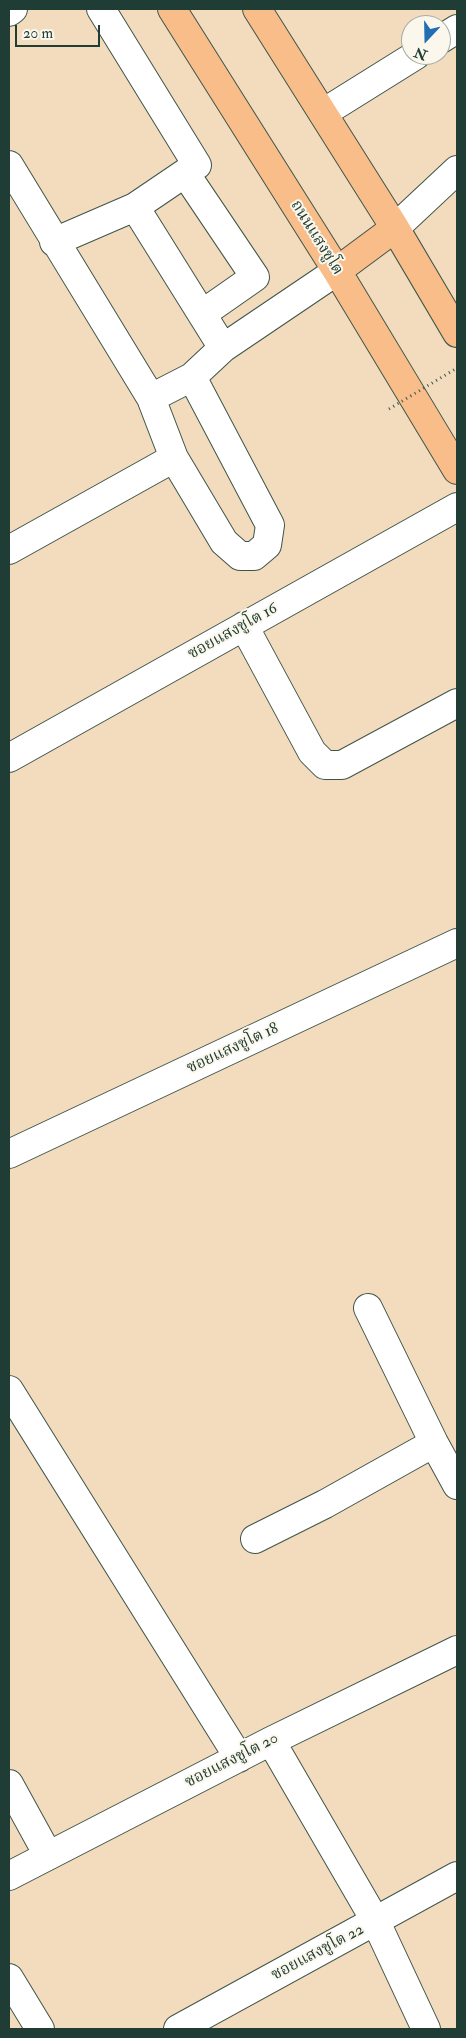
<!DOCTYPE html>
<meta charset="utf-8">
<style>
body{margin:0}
#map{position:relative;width:466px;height:2038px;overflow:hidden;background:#f3dbbd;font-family:"IM FELL Double Pica",serif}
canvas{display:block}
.frame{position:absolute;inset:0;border:10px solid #1f3d34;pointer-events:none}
.north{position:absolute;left:401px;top:15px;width:50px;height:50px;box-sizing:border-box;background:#fbf7ec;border:1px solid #a3ada2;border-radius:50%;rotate:201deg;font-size:14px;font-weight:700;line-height:20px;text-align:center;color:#1f3d34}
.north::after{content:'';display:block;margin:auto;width:18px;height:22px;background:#1f6fb2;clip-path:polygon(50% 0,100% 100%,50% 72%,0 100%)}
.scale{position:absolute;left:15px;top:25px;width:85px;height:22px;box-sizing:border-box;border:2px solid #1f3d34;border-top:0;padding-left:6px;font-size:15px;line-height:18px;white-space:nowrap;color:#1f3d34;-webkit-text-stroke:4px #fbf7ec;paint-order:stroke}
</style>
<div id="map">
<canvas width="466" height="2038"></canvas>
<div class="frame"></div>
<div class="north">N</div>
<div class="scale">20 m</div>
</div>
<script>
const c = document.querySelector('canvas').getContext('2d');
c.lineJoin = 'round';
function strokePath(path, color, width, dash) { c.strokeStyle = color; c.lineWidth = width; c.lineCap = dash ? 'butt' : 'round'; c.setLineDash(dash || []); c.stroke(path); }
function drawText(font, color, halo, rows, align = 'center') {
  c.font = font + ' "IM FELL Double Pica","Noto Serif Thai",serif'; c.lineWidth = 4; c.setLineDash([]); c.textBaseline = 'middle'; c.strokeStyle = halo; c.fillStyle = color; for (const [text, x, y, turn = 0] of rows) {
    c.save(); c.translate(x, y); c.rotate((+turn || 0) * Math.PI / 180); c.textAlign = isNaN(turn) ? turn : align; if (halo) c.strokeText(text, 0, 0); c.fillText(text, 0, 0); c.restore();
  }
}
const minor = new Path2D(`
 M9,12L13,9
 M441,39L457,29
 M323,113L416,55
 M9,165L151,398L174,458L224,542L240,556H254L267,545L270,525L192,377
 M185,173L255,277L202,314
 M135,207L223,348
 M395,228L457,170
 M54,242L135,207L197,165L101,9
 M151,398L192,377L223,348L337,271
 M9,550L174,458
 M244,626L312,752L325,765H342L457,703
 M9,758L457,507
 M9,1154L457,943
 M368,1308L434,1443L457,1485
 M9,1390L239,1758
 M255,1539L325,1504L434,1443
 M271,1741L376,1922L426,2029
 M9,1784L48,1855
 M9,1876L271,1741L457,1650
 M9,1978L40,2029
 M178,2029L457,1876`);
const major = new Path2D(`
 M172,9L337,271L457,470
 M257,9L395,228L457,333
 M337,271L395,228`);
const pathBridge = new Path2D(`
 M389,409L457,368`);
const streetNames = [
 ["ถนนแสงชูโต",316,238,58],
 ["ซอยแสงชูโต 16",233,632,-29],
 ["ซอยแสงชูโต 18",233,1049,-25],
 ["ซอยแสงชูโต 20",232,1761,-27],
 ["ซอยแสงชูโต 22",318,1953,-28]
];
strokePath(minor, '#3f5549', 30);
strokePath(major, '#3f5549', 30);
strokePath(minor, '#fff', 28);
strokePath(major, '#f8bd89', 28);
strokePath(pathBridge, '#3f5549', 3, [1, 4]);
drawText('16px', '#1f3d34', '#fbf7ec', streetNames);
</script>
